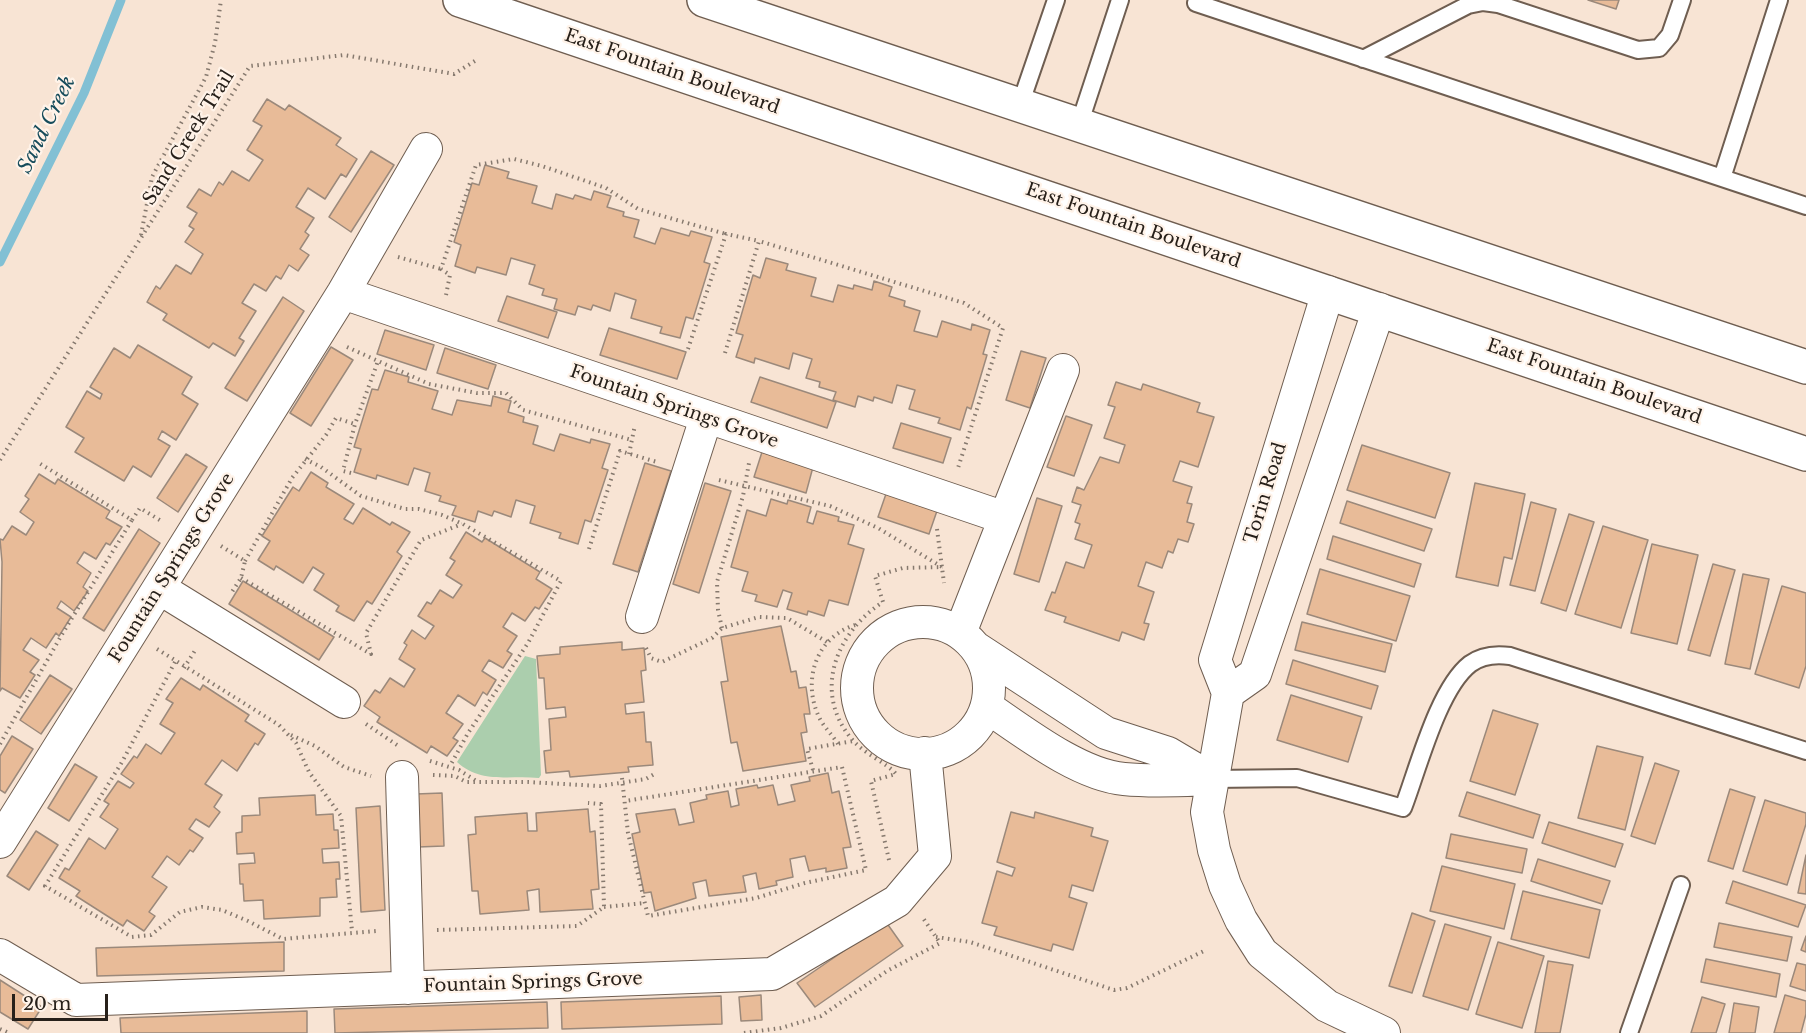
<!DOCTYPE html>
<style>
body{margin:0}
#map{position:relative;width:1806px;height:1033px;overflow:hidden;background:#f8e4d4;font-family:"Libre Baskerville",serif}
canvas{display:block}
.scale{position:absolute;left:12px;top:994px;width:96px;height:27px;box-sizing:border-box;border:3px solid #27201a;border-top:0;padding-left:8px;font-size:18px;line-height:21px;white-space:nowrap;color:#27201a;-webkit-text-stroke:4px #fff3e9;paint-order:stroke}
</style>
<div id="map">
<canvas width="1806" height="1033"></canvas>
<div class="scale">20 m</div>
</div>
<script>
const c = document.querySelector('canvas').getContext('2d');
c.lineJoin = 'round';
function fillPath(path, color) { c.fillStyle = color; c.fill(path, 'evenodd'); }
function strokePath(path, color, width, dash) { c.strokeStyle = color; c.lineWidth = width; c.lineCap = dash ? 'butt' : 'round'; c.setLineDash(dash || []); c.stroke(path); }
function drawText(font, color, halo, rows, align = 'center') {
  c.font = font + ' "Libre Baskerville",serif'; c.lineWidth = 4.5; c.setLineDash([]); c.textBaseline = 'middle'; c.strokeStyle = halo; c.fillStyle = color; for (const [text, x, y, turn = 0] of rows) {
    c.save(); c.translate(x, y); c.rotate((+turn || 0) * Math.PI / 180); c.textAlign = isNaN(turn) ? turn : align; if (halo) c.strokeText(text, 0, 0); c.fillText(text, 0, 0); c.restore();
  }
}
const green = new Path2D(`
 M525,656L536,659L541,775L539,778C509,775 481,784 457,762Z`);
const stream = new Path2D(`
 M0,262L84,93L121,0`);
const building = new Path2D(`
 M1588,0H1619L1616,9Z
 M267,99L285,110L289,105L341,138L336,145L357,159L346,177L341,174L325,199L308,188L296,207L314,218L305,232L309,235L300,249L309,255L298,271L289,265L281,279L276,276L266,291L254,284L242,303L256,311L239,338L244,341L235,356L213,343L209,348L163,320L167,314L147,302L156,286L160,289L176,265L191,274L203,254L185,242L194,229L189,226L197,213L187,207L199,189L211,196L219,182L223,185L232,171L249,181L263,160L247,150L262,126L253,121Z
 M371,151L394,165L351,232L329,217Z
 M485,165L509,172L507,178L537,186L532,203L552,209L556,194L573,199L575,195L591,200L594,191L611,196L607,207L624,212L623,216L639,220L634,237L655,244L661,228L689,236L691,231L712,237L704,262L710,264L693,319L686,317L680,338L660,333L662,327L631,318L636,300L615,293L610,311L593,305L591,310L578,306L575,315L554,309L557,299L542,295L544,289L529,284L535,265L511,258L506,275L477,267L475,273L455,266L461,245L454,242L472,183L479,185Z
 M766,258L788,264L786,270L816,278L811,296L833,302L838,285L853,289L854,285L872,290L874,281L892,287L889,296L905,301L904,306L920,311L914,331L937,337L942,321L971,330L972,324L990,330L983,354L987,355L971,409L967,407L960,430L938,423L940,418L909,409L915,390L897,385L892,403L874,397L873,401L858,396L855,407L833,400L836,392L819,387L820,382L806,378L812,359L793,353L789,369L755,358L754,363L736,357L743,335L736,333L753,275L760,278Z
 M507,296L557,312L548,338L498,321Z
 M283,297L304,311L247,401L225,388Z
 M609,328L686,352L677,379L600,355Z
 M385,330L434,345L426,370L377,354Z
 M138,345L192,377L182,394L198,404L176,440L162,431L158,439L170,446L151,477L133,466L124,481L75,452L84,438L66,427L87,391L100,399L102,394L90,387L114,348L130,358Z
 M331,347L353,360L311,426L290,413Z
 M445,348L496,365L488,389L437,373Z
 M1021,351L1046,358L1030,408L1006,400Z
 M385,370L409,377L408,382L438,391L432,409L452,415L457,400L491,406L493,396L511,401L508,412L524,417L523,422L538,426L533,444L554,451L560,434L590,443L591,439L610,444L602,468L608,470L591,522L585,520L578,544L559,538L561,533L530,523L535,506L516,500L511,517L494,511L492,516L478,511L475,522L452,515L456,506L439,501L441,496L425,491L430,473L414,468L408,485L377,475L376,479L354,472L361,449L354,447L372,389L378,390Z
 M760,377L836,402L827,428L751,402Z
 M1116,382L1141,390L1143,384L1200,403L1197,412L1214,417L1198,467L1180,461L1173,481L1192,487L1187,503L1192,504L1187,522L1194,524L1188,542L1178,539L1173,553L1168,551L1162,568L1146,562L1138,586L1154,592L1144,623L1149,624L1144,640L1122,632L1119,641L1064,622L1066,617L1045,610L1052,592L1055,593L1066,562L1084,568L1092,545L1075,539L1080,524L1075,522L1081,505L1072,502L1077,487L1084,490L1100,457L1119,463L1125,445L1104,438L1115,407L1108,405Z
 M1066,416L1092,425L1074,476L1047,467Z
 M901,423L951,438L943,463L893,448Z
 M1362,445L1450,473L1435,518L1347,490Z
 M762,452L813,467L806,493L754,477Z
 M186,454L207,467L178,512L157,498Z
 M645,463L671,471L638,572L613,564Z
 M311,472L328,483L326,487L354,504L344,519L353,524L363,508L390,525L392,522L410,532L397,552L402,556L372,604L367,601L354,621L336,611L339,606L314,590L324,574L313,567L303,583L276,566L274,570L258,560L270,541L262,536L293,487L299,491Z
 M39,474L55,484L58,479L110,511L106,518L122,527L110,545L106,543L96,559L84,552L77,563L91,573L83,587L88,591L74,611L61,601L57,608L71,617L59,636L56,633L46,648L31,638L23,650L39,660L30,672L35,675L20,698L2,688L0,691L2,562L0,539L3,540L12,526L26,535L34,522L20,512L29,499L25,496Z
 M705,483L731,491L699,593L673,584Z
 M1475,483L1525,494L1512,559L1504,557L1498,586L1456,577Z
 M887,491L938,508L929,534L878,517Z
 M1037,498L1062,506L1039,582L1014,574Z
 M771,499L787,504L788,500L811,507L807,522L813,524L817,511L839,517L838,521L854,525L848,544L864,549L848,605L829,600L824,616L808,611L807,615L787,609L792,593L783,590L777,607L755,601L757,595L742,591L748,572L731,567L747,510L766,516Z
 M1347,501L1432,529L1424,551L1340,523Z
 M1531,502L1556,509L1535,591L1510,585Z
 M1569,514L1594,522L1566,611L1541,603Z
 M1603,526L1648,540L1621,628L1575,614Z
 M139,529L160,543L104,631L83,618Z
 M466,532L482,542L485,538L540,572L536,579L552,589L539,609L535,607L525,621L512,613L503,627L517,636L507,651L512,654L503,668L489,660L482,671L496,680L487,695L483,692L475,706L458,695L446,713L463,724L453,738L458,741L447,756L431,746L427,753L377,722L380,717L364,706L375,690L380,693L390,678L404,687L415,669L399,659L407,645L404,643L412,630L425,639L434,626L418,616L427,602L431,604L440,590L453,598L462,585L446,575L455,561L450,558Z
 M1333,536L1421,564L1414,587L1327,559Z
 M1652,544L1698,555L1677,644L1631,633Z
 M1713,564L1735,570L1710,656L1688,650Z
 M1320,569L1410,596L1396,641L1307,614Z
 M1743,574L1769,579L1750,669L1725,664Z
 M243,581L334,637L319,660L229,604Z
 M1782,586L1806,593V666L1799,688L1755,674Z
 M1302,622L1392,644L1385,672L1295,650Z
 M781,626L791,672L796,671L799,688L806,687L810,714H804L807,732L801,733L806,761L743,771L737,742L731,743L721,682L728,681L721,637Z
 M622,642V650L644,648L646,670L641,671L644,702L625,704L626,714L644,712L646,742H651L653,765L628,767L629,772L570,777L569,771L546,773L544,751L551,750L549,719L566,717L565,707L546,709L544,678H539L537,656L560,654V647Z
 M1293,660L1378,686L1371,709L1286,684Z
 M50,675L72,689L41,734L20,720Z
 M181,678L200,690L203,685L249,715L245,721L265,734L258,745L255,743L237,771L222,760L205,784L222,795L214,807L220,812L209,827L196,819L189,829L203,838L193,852L190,850L179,865L167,856L152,877L167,887L149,912L155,916L144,931L127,920L123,926L76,896L80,891L59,878L65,868L69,870L89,838L105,849L118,829L100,817L109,804L104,801L118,781L130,788L134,783L121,774L134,756L137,758L146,744L161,754L175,733L160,724L173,703L166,699Z
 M1291,695L1362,717L1348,762L1277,740Z
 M1493,710L1538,724L1515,795L1470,781Z
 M12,736L33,749L5,793L0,790V756Z
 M1597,746L1643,757L1625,830L1578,818Z
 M1655,763L1679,771L1655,844L1631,836Z
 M75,764L97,777L69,821L48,808Z
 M828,773L832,793L839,791L851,847L843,848L847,868L826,872V868L809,871L805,856L790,859L793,877L776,881L777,885L759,889L756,873L743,876L746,892L709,896L706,880L693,883L696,898L655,911L651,892L644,893L632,834L640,832L636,814L675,809L679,825L694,822L690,803L707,799L706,795L728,791L731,807L739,805L736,789L757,785L758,788L773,785L778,805L795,801L791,785L810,781L809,777Z
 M1730,789L1755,797L1733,869L1708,861Z
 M1467,792L1540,815L1533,838L1459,816Z
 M442,793L444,846L418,847L416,794Z
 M315,795L316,815L333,814L334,830H338L339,848L322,849L323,863L339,862L340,879H336L337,897L320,898V916L264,919L263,900L244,901L243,884H240L239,864L255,863L254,853L237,854L236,833L242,832V816L260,815L259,798Z
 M1765,800L1806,813V824L1787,885L1743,871Z
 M380,806L385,910L361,912L356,808Z
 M588,809L590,832L595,831L599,889L591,890L593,909L540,912L539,889L527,891L529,910L480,914L478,891H472L468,835L476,834L475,817L527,813L528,831H537L536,813Z
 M1011,812L1034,818L1035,812L1093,828L1091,836L1108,841L1093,891L1072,885L1069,897L1087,903L1073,950L1053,944L1051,951L994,935L997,927L982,923L997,871L1012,876L1015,868L997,862Z
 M1549,822L1623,844L1615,867L1542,843Z
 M36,831L58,845L29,890L7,876Z
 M1451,834L1527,849L1522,873L1446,858Z
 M1806,855V894L1798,893Z
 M1538,859L1610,881L1602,904L1531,881Z
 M1442,866L1515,884L1504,929L1430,911Z
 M1733,881L1806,905L1798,927L1726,903Z
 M1523,891L1600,910L1589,958L1511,939Z
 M1412,913L1435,921L1412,993L1389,986Z
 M886,922L903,946L815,1007L797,983Z
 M1719,923L1792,937L1787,961L1714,947Z
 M1445,924L1491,937L1468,1010L1423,996Z
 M1806,936V952L1801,950Z
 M284,942V971L97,976L96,948Z
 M1498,942L1544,956L1522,1028L1476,1014Z
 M1706,959L1780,974L1776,997L1701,982Z
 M1548,961L1573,965L1560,1033H1535Z
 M1797,963L1806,965V991L1790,986Z
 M0,980L42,1007L28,1029L0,1012Z
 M761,995L762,1020L741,1021L739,997Z
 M1785,995L1806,1001V1014L1801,1033H1774Z
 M721,996L722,1024L562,1029L561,1002Z
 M1702,997L1725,1004L1716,1033H1691Z
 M547,1002L548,1028L335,1033L334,1009Z
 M1734,1003L1759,1007L1755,1033H1729Z
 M307,1011V1033H121L120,1018Z`);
const path = new Path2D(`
 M141,235L152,177L206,77L215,43L221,0
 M398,257L441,269
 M446,295L450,275L441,269L476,165L514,159L542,166L606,188L638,209L726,234
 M347,347L429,384L477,393H506L523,410L632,440
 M688,349L726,234L759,241
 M725,353L759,241L964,303L1003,328L958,468
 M629,454L635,425
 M305,459L321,467L361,496L405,509H419L442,515L463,524L561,581L528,643L468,733L450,766
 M0,460L250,66L344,55L454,74L478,59
 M351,473L343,471L355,424L378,361
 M719,480L830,506L878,528L942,567
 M132,520L140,508L163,522
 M937,529L944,583
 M221,546L245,561L241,578L230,595
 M589,549L620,451L657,462
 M245,561L292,478L326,435L336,418L355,424
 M241,578L371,654L366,633L421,540L462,524
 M722,628L718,610L717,582L743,496L749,463
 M646,648L651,658L662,662L712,638L722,628L759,617L787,618L827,642
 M157,649L279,725L296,743L309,772L341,816L352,931
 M175,662L122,762L45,886L132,937L151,935L180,912L202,907L222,910L248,921L283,939L376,931
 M184,668L196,649
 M366,724L397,745
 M291,735L315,746L344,767L371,776
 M0,744L61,636L132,520L39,463
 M838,744C833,736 826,729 821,721C801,684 814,638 855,625
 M430,761L459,770L478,782
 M813,770L807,749L853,741
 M433,775L455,776L466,782H528L600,786L646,779L656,773
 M622,778L628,833L648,916L756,898L805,883L866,870L842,767L625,801
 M889,860L871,781L896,774C886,762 863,754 850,737C812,689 838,631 883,602L875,576L903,568L943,567
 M604,907L645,903
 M437,930L577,926L604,907L601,804L588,803
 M936,937L970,942L1114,990L1127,988L1206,950
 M0,1029L9,1033
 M744,1033L781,1028L821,1016L887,971L940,943L923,918`);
const lane = new Path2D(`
 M1197,0L1196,3L1806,206
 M1363,59L1468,5L1483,2L1498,4L1638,50L1659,48L1670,35L1682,0
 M1020,105L1056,0
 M1079,125L1120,0
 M1722,178L1779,0
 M1212,779L1297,778L1403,808C1418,769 1438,689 1470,664C1482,655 1496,654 1510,656L1806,751
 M1629,1033L1681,885`);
const street = new Path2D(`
 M1328,292L1215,660L1228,693L1207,812L1214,850L1225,885L1241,920L1262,953L1327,1006L1384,1033
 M343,293L1005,518
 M159,588L344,702
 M642,617L706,418
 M857 688a66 66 0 1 1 132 0a66 66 0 1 1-132 0Z
 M960,633L1063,370
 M976,648L1106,733L1168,753L1212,779
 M1228,693L1255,674L1379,309
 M987,707C1024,732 1079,775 1124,779C1153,782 1183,780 1212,779
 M402,777L408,988
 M0,842L343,293L426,149
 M0,955L76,1000L772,974L897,901L935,856L925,753`);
const highway = new Path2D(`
 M460,0L1806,454
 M704,0L1806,367`);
const streetNames = [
 ["East Fountain Boulevard",672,72,19],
 ["Sand Creek Trail",189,138,-58],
 ["East Fountain Boulevard",1133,226,19],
 ["East Fountain Boulevard",1594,382,19],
 ["Fountain Springs Grove",674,407,19],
 ["Torin Road",1266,493,-73],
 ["Fountain Springs Grove",172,568,-58],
 ["Fountain Springs Grove",533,983,-2]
];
const waterNames = [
 ["Sand Creek",47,125,-64]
];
fillPath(green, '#abcead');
strokePath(stream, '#82c0d4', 9);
fillPath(building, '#e8bb98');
strokePath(building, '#9b897b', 1.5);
strokePath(lane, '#6f5e51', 20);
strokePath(street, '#6f5e51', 34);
strokePath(highway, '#6f5e51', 36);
strokePath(path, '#86796e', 4, [1.5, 4.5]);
strokePath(lane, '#fff', 16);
strokePath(street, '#fff', 32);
strokePath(highway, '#fff', 33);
drawText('18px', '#27201a', '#fff3e9', streetNames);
drawText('italic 20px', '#164c5b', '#fff3e9', waterNames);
</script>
